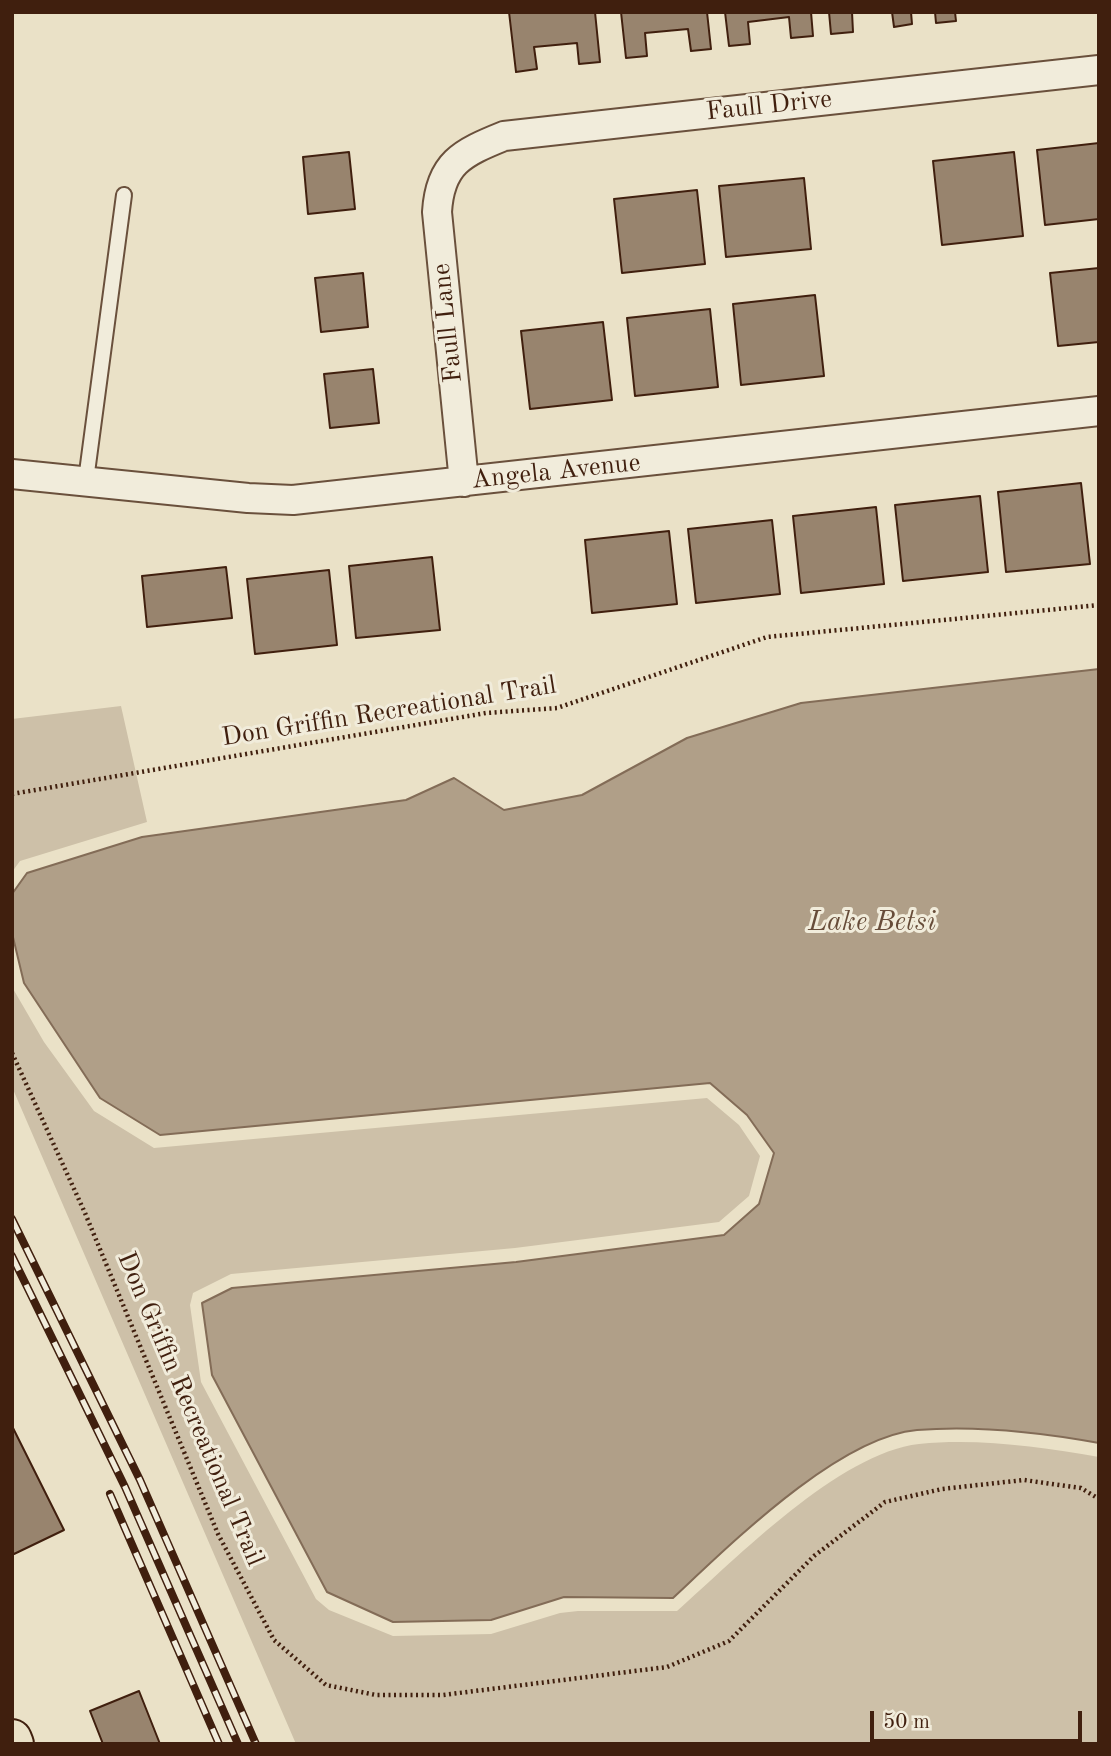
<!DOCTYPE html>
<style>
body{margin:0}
#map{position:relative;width:1111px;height:1756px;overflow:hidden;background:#eae1c7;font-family:"Old Standard TT",serif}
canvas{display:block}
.frame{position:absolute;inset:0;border:14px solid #401f0e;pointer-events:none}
.scale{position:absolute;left:870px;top:1711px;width:212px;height:32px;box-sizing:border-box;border:4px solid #401f0e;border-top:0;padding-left:9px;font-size:21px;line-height:24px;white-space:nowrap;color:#401f0e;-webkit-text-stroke:5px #f1ecdb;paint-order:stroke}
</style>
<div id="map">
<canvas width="1111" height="1756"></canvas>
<div class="frame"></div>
<div class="scale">50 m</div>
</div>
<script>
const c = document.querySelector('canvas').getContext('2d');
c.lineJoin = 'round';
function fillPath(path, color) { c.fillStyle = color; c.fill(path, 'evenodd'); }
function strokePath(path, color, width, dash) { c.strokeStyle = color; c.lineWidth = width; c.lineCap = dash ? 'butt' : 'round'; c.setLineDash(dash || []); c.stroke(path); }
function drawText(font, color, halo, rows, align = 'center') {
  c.font = font + ' "Old Standard TT",serif'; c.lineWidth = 6; c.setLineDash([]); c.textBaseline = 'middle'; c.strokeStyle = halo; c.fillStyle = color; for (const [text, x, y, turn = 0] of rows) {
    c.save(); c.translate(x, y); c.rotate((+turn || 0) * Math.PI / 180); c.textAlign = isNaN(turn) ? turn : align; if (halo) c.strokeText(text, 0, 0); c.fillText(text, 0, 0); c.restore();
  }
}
const green = new Path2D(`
 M121,706L147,822L20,861L12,872V719Z
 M12,987L44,1042L94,1111L154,1148L707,1098L739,1125L760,1156L749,1196L719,1222L515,1248L231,1274L193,1293L190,1305L201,1382L316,1599L329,1610L393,1636L491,1634L560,1613L578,1611H677C737,1558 839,1453 919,1444C979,1438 1040,1447 1099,1457V1744H296L12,1087Z`);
const water = new Path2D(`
 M1099,669V1443C1039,1432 978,1425 917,1430C838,1437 730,1545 673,1598L564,1597L491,1620L393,1622L327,1592L212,1375L202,1303L232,1288L516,1262L724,1235L759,1204L774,1153L747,1115L710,1083L160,1135L100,1098L24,983L12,933V894L27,873L142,837L406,800L454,778L504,810L582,795L687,738L801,703Z`);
const building = new Path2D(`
 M509,12H595L600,62L579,64L577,43L534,47L537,69L516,72Z
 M621,12H707L711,49L691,51L688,29L645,33L647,56L626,58Z
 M725,12H811L813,36L791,38L789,17L748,22L750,44L729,46Z
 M829,12H852L853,32L831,34Z
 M892,12H911L912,24L894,27Z
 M935,12H955L956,21L936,23Z
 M1099,143V219L1045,225L1037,150Z
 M349,152L355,209L308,214L303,157Z
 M1014,152L1023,236L942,245L933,161Z
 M804,178L811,249L726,257L719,186Z
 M697,190L705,264L622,273L614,199Z
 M1099,268V342L1058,346L1050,273Z
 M363,273L368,327L321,332L315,278Z
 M815,295L824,376L741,385L733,304Z
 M710,309L718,387L635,396L627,318Z
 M603,322L612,400L530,409L521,331Z
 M373,369L379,423L330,428L324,374Z
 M1081,483L1090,564L1006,572L998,492Z
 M980,496L988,572L903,581L895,505Z
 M876,507L884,584L801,593L793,516Z
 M772,520L780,594L696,603L688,529Z
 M669,531L677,604L592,613L585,540Z
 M432,557L440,630L356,638L349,566Z
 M226,567L232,618L147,627L142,576Z
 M329,570L337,645L255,654L247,579Z
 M12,1426L64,1530L14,1554L12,1551Z
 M139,1691L160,1744H103L90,1711Z`);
const path = new Path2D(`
 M12,794L486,713L557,708L767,637L1099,605
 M12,1053L85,1213L218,1534L274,1640L326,1685L376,1695H443L667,1667L729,1641L814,1556L885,1502L942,1489L1024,1480L1081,1488L1099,1499`);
const service = new Path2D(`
 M86,480L124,195`);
const minor = new Path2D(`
 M12,474L248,498L293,500L1099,411
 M464,482L437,212C440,163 462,153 504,136L1099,70`);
const primary = new Path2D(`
 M12,1739L14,1744`);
const rail = new Path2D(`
 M12,1219L140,1480L256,1744
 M12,1256L125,1487L238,1744
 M110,1494L219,1744`);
const streetNames = [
 ["Faull Drive",769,106,-6],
 ["Faull Lane",448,323,-96],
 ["Angela Avenue",556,472,-6],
 ["Don Griffin Recreational Trail",389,712,-9],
 ["Don Griffin Recreational Trail",190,1409,67]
];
const waterNames = [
 ["Lake Betsi",872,923]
];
fillPath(green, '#cdc0a8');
fillPath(water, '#b09f88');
strokePath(water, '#836c57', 2);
fillPath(building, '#98846e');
strokePath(building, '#401f0e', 2);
strokePath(service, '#6a503c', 18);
strokePath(minor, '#6a503c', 32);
strokePath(primary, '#401f0e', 42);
strokePath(path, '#401f0e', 4.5, [2, 3.5]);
strokePath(service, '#f1ecdb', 14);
strokePath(minor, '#f1ecdb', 28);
strokePath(primary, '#eae1c7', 38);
strokePath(rail, '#401f0e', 8);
strokePath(rail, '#f1ecdb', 5, [16]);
drawText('26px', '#401f0e', '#f1ecdb', streetNames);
drawText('italic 28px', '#674c39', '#f1ecdb', waterNames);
</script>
